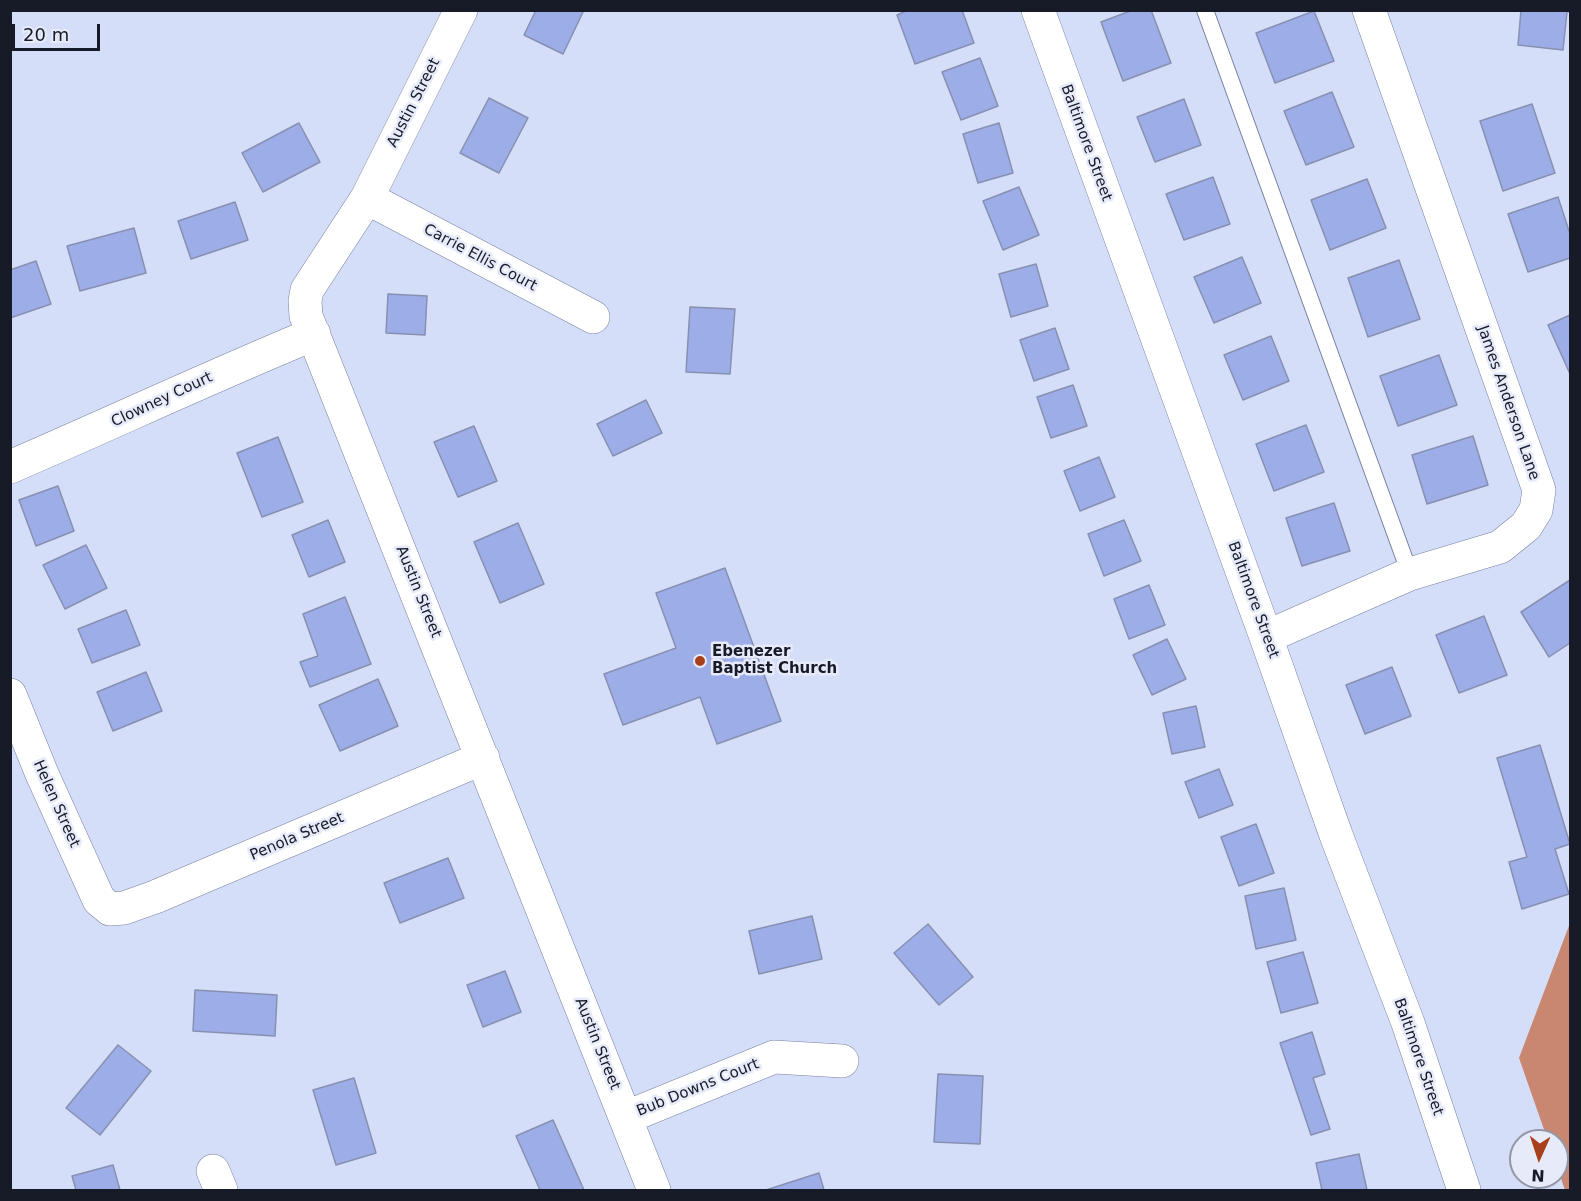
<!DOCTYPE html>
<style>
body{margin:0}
#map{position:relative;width:1581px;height:1201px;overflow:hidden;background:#d5def9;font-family:"DejaVu Sans",sans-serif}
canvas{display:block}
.frame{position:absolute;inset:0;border:12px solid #171a27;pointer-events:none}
.north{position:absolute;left:1509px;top:1129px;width:60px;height:60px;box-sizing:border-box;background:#e7ebf9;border:2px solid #9497a5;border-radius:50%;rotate:183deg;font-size:16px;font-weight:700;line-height:24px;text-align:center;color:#171a27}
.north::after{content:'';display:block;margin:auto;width:21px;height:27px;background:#a8411b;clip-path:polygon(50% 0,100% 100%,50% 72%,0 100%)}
.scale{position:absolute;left:12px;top:24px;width:88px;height:27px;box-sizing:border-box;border:3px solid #171a27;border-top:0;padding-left:8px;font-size:18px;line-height:21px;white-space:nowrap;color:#171a27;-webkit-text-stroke:4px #e7ebf9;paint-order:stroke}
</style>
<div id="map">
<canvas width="1581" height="1201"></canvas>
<div class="frame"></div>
<div class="north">N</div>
<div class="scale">20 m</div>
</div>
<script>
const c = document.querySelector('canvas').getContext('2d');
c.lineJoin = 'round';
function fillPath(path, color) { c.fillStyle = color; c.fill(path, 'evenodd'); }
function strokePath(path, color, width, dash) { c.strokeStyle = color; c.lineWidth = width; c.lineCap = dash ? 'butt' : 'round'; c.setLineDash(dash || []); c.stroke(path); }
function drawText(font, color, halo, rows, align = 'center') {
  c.font = font + ' "DejaVu Sans",sans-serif'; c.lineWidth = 5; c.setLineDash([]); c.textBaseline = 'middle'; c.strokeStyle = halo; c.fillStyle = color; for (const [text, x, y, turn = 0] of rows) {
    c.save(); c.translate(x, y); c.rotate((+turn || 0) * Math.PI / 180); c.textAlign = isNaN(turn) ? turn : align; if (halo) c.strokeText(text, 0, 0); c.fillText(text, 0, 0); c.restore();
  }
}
const forest = new Path2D(`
 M1570,923V1190H1565L1557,1167V1141H1548L1519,1058Z`);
const building = new Path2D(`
 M536,10H584L563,54L524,35Z
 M908,10H962L974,43L915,64L897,15Z
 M1133,10H1151L1171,63L1123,81L1101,22Z
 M1521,10H1570V12H1567L1563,50L1518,45Z
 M1314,11L1334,61L1275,83L1256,33Z
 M980,58L998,106L961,120L942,72Z
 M1332,92L1354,147L1306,165L1284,111Z
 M489,98L528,118L499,173L460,153Z
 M1184,99L1201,145L1155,162L1137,117Z
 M1532,104L1555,173L1503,191L1480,121Z
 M299,123L320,162L263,192L242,153Z
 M999,123L1013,173L978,183L963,134Z
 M1213,177L1230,224L1184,240L1166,194Z
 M1367,179L1386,228L1330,250L1311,200Z
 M1019,187L1039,235L1003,250L983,201Z
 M1558,197L1570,234V258L1528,272L1508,214Z
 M235,202L248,240L191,259L178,221Z
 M134,228L146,273L80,291L67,246Z
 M1242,257L1261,303L1214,323L1194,277Z
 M1399,260L1420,319L1368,337L1348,278Z
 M36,261L51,304L10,318V270Z
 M1036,264L1048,306L1011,317L999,274Z
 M388,294L427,296L425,335L386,333Z
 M690,307L735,309L730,374L686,372Z
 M1570,315V374L1548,325Z
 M1055,328L1069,369L1034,381L1020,340Z
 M1271,336L1289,381L1243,400L1224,355Z
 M1439,355L1457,405L1398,426L1380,376Z
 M1073,385L1087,426L1051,438L1037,397Z
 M646,400L662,433L613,456L597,424Z
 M1306,425L1324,472L1274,491L1256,444Z
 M474,426L497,481L458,497L434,442Z
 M1473,436L1488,485L1427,504L1412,455Z
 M278,437L303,502L262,517L237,453Z
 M1099,457L1115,497L1080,511L1064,471Z
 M58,486L74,531L36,546L19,500Z
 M1334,503L1350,551L1302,566L1286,518Z
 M328,520L345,562L309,577L292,535Z
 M1124,520L1141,561L1104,576L1088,534Z
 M518,523L544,584L500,603L474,542Z
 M86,545L107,588L65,609L43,565Z
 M725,568L781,721L717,744L700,697L623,725L604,674L676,648L656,593Z
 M1570,580V643L1549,657L1521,612Z
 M1149,585L1165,625L1129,639L1114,599Z
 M345,597L371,664L310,687L300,662L318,656L303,614Z
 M126,610L140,645L92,663L78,629Z
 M1484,616L1507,675L1459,693L1436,635Z
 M1167,639L1186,679L1152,695L1133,655Z
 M1392,667L1411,716L1365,734L1346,685Z
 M146,672L162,711L113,731L97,692Z
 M378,679L398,726L340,751L319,705Z
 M1196,706L1205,747L1172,754L1163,713Z
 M1540,745L1570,844L1555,849L1569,894L1522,909L1509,862L1527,857L1497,758Z
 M1219,769L1233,805L1199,818L1185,782Z
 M1256,824L1274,873L1239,886L1221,837Z
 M448,858L464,898L400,923L384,883Z
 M1284,888L1296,940L1256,949L1245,896Z
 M812,916L822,959L759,974L749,931Z
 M928,924L973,977L939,1005L894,953Z
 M1303,952L1318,1003L1281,1013L1267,962Z
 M505,971L521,1012L483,1027L467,985Z
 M195,990L277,995L275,1036L193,1031Z
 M1312,1032L1325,1074L1313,1078L1330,1129L1311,1135L1280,1043Z
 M118,1045L151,1071L100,1135L66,1108Z
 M938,1074L983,1076L980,1144L934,1142Z
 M354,1078L376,1153L336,1165L313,1090Z
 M553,1120L584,1190H540L516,1136Z
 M1359,1154L1367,1190H1322L1316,1163Z
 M113,1165L120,1190H76L72,1176Z
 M819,1173L824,1190H766Z`);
const service = new Path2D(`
 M1205,10L1410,574`);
const minor = new Path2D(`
 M461,10L367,198L307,290L305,301L306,316L654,1190
 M1038,10L1266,637L1336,835L1408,1023L1464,1190
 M367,198L593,317
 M10,467C112,423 212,376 314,334
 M1266,637L1410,574L1500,547L1526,526L1536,510L1539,490L1369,10
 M10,695L42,774L99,900L110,909L124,908L155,897L483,758
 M627,1117L774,1057L842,1061
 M213,1171L221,1190`);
const markers = [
 [700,661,6,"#a8411b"]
];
const streetNames = [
 ["Austin Street",414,103,-63],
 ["Baltimore Street",1086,143,70],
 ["Carrie Ellis Court",480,258,28],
 ["Clowney Court",162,400,-25],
 ["James Anderson Lane",1508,403,71],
 ["Austin Street",418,592,68],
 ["Baltimore Street",1253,600,70],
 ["Helen Street",56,804,66],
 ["Penola Street",297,837,-23],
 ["Austin Street",597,1044,68],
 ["Baltimore Street",1418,1057,71],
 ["Bub Downs Court",698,1088,-22]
];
const poiNames = [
 ["Ebenezer",712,652],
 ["Baptist Church",712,669]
];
fillPath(forest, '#c98771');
fillPath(building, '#9dade8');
strokePath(building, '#8790b0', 1.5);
strokePath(service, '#7780a0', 18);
strokePath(minor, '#7780a0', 34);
strokePath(service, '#fff', 16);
strokePath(minor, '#fff', 33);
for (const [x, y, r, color] of markers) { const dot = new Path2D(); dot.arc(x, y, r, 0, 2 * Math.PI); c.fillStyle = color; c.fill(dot); strokePath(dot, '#e7ebf9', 2); }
drawText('15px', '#171a27', '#e7ebf9', streetNames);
drawText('bold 15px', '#171a27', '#e7ebf9', poiNames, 'left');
</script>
